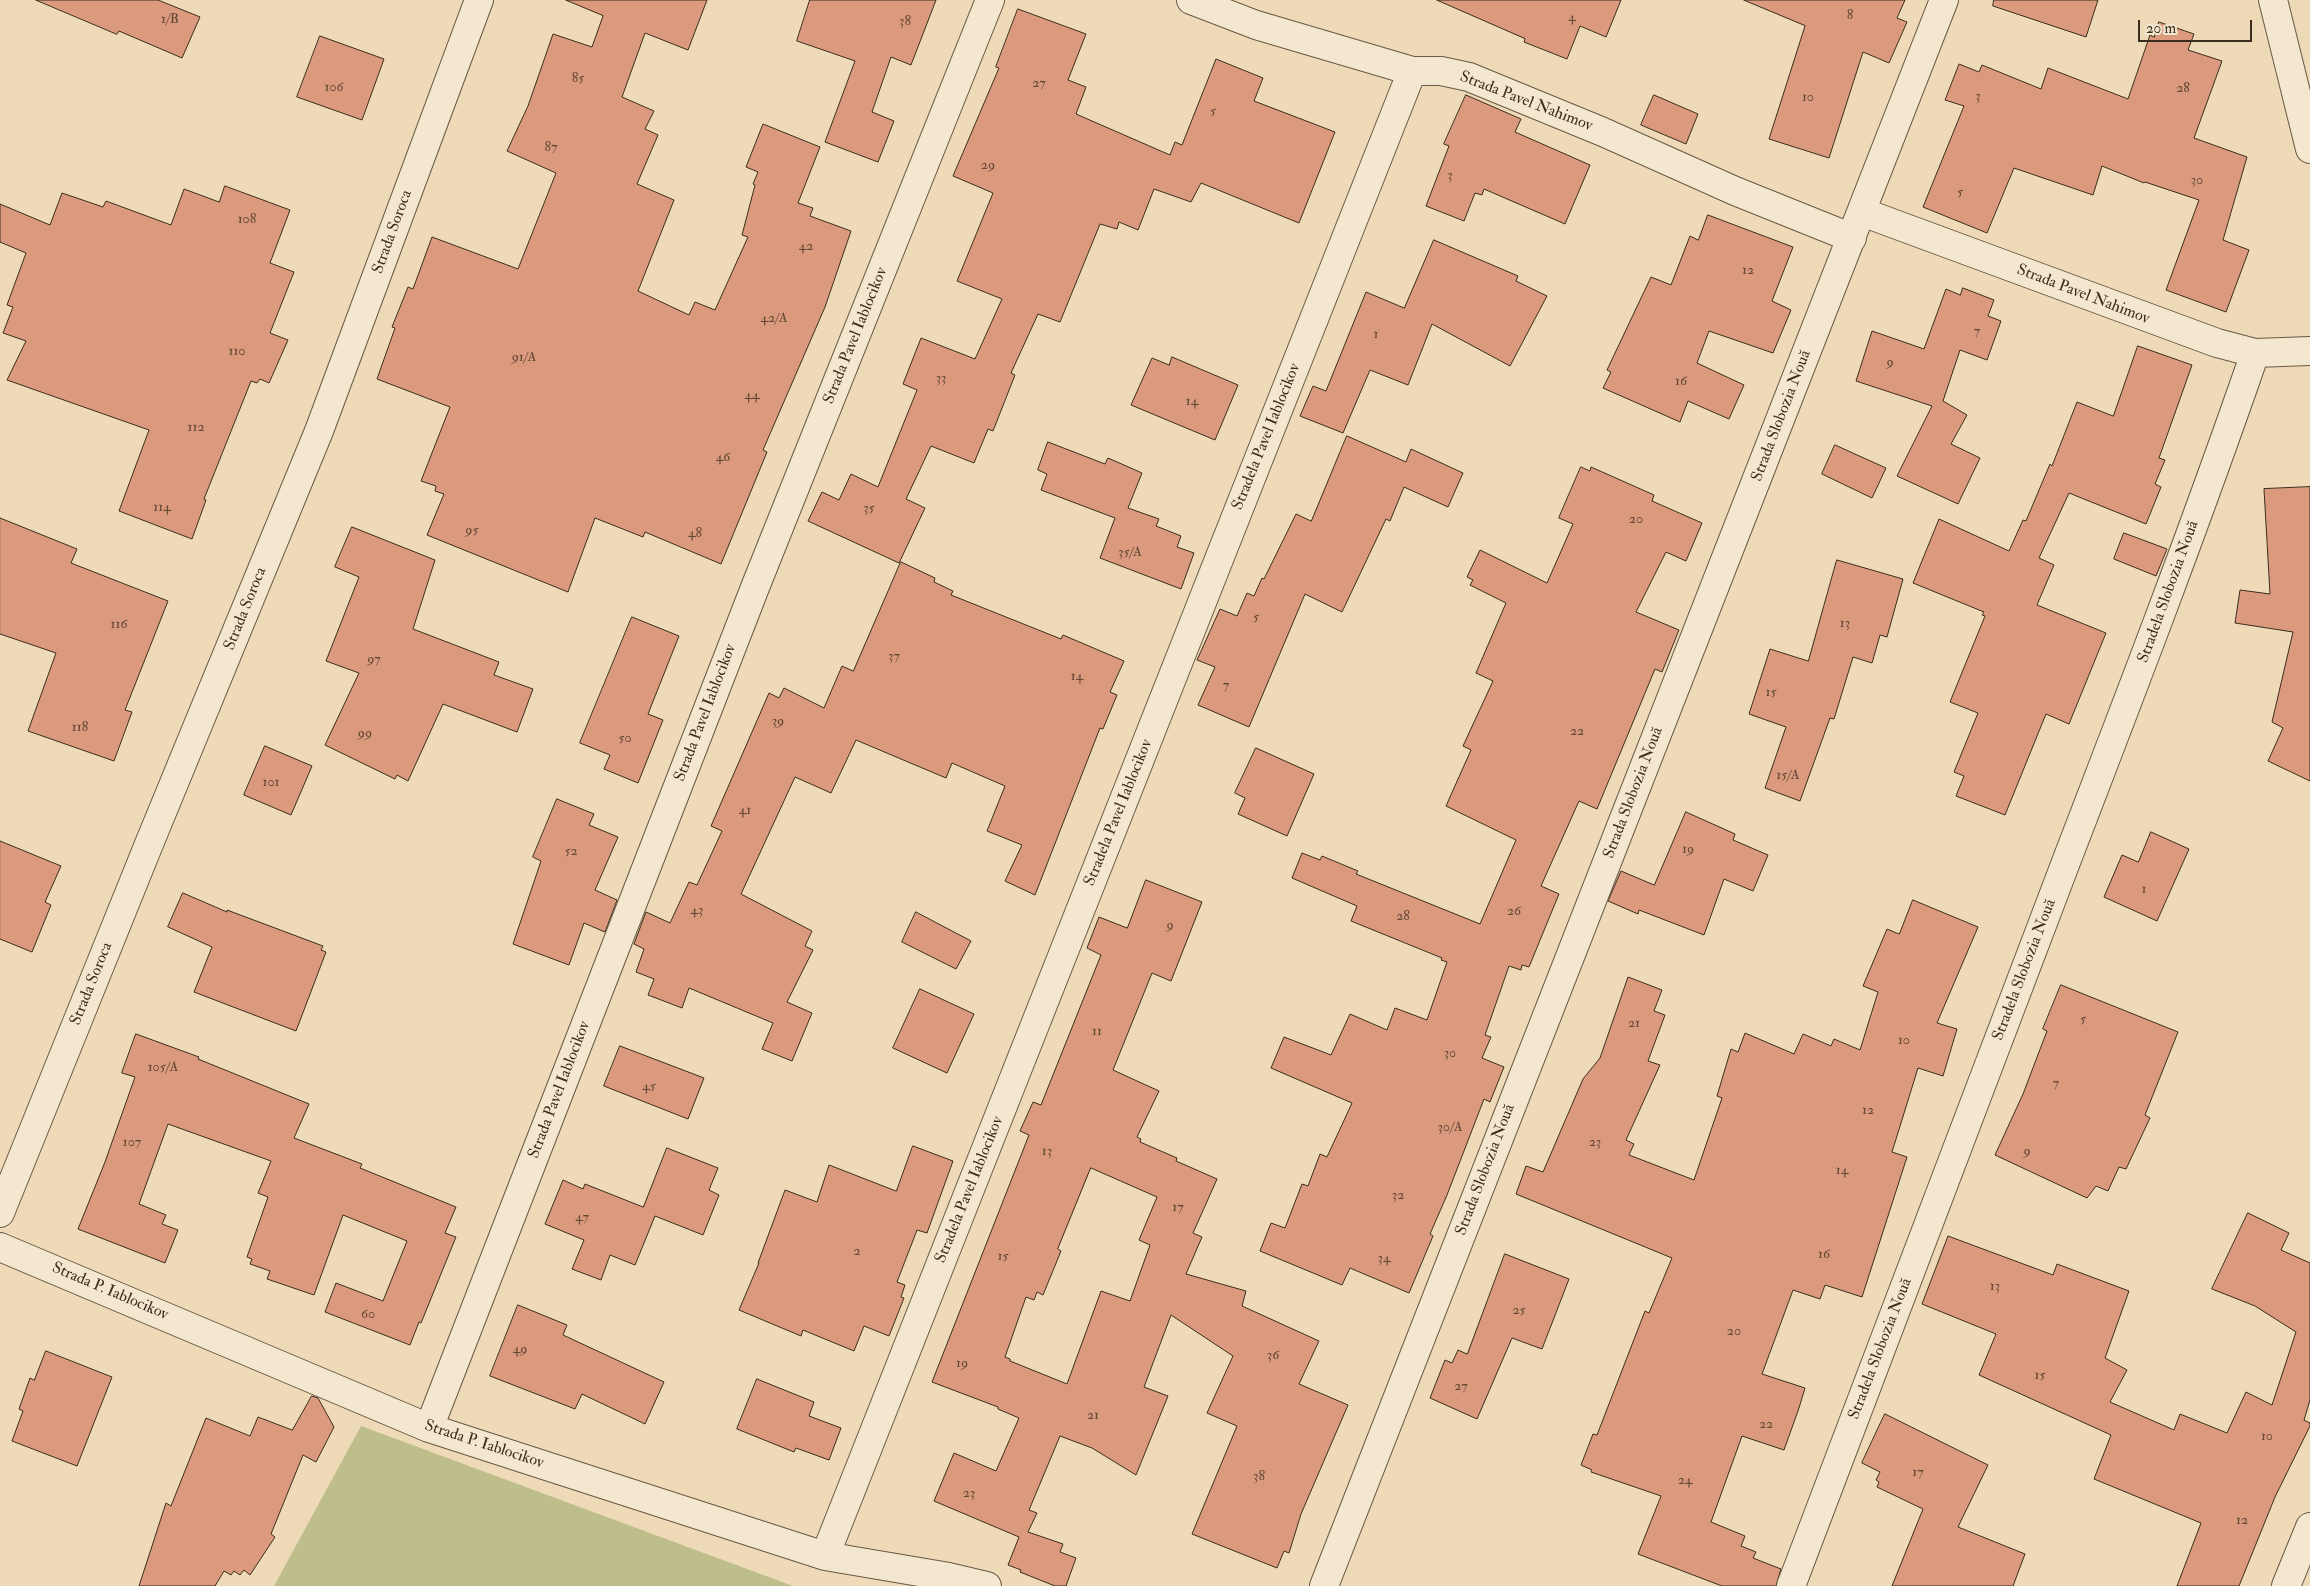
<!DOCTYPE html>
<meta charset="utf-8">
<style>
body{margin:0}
#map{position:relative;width:2310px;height:1586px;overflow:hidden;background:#eedab7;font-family:"IM FELL Double Pica",serif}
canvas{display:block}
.scale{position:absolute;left:2138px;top:20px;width:114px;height:22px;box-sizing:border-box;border:2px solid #3b2d1d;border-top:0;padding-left:6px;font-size:15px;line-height:18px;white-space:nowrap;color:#3b2d1d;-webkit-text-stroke:4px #f4e7d0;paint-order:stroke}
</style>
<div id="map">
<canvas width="2310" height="1586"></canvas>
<div class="scale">20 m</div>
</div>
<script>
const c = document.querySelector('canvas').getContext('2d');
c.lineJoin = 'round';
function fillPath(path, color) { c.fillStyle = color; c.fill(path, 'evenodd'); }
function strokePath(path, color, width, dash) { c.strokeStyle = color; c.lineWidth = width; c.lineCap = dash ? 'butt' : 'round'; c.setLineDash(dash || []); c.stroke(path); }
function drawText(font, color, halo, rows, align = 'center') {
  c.font = font + ' "IM FELL Double Pica",serif'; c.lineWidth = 4; c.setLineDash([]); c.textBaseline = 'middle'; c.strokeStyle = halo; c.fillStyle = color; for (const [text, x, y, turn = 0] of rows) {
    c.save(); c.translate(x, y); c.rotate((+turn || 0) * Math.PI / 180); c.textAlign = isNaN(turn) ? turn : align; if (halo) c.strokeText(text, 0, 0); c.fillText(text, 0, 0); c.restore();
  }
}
const green = new Path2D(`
 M361,1426L793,1586H274Z`);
const building = new Path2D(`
 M36,0H158L200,17L182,58L119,31L117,34Z
 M566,0H707L688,50L645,33L622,97L654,111L645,129L658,135L637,184L674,200L638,291L689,315L695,302L715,310L748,237L742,235L755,185L753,184L758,172L746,167L763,124L820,147L798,203L813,208L810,216L851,231L825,307L763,450L767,452L721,564L645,532L643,537L595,518L568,592L427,535L444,494L435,491L436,486L421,481L450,407L377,379L395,328L392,327L408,287L413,289L432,237L518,269L556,173L507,151L528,106L553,34L592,47L603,16Z
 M810,0H936L911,65L891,57L872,112L894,121L878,162L825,142L855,61L797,41Z
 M1437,0H1621L1606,37L1580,26L1567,59L1524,42L1525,39Z
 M1744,0H1905L1897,18L1907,22L1889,63L1863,52L1829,158L1769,139L1805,26Z
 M1994,0H2098L2086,37L1993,6Z
 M1018,9L1086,34L1068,80L1086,87L1076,114L1170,155L1175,142L1182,145L1216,59L1263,78L1254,101L1335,132L1299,223L1201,183L1191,202L1154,189L1138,230L1119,222L1117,229L1100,224L1060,322L1038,314L1011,373L1015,375L993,431L988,429L974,463L931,446L906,499L925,508L899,563L808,521L822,492L839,500L851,474L878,487L917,390L903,384L921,338L975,359L1002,299L957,281L993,193L953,176L999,68L996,67Z
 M2159,22L2194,34L2188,50L2222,61L2194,138L2247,157L2223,240L2249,250L2226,312L2166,290L2199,200L2145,182L2144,183L2102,166L2093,195L2014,168L1987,233L1923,207L1964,106L1945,100L1959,64L1979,72L1982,65L2041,89L2048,68L2128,99L2150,35L2154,37Z
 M320,36L384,59L362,120L297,97Z
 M1466,95L1521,119L1515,132L1590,165L1565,224L1484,189L1482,195L1475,193L1464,221L1426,206L1449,146L1444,144Z
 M1654,95L1698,114L1686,144L1641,125Z
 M225,186L290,210L270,263L294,272L270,333L288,340L269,383L260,379L257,383L251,381L204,499L206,500L192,539L119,511L149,430L7,380L26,341L3,333L13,307L7,305L26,253L0,242V204L50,225L62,193L103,207L106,201L171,225L184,189L219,202Z
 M1708,215L1793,247L1772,301L1791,310L1773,353L1709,331L1697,363L1744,385L1729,419L1688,401L1680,422L1603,388L1611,372L1607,370L1651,277L1671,285L1690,236L1698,240Z
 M1434,240L1518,276L1516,281L1547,296L1510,366L1432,324L1408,385L1370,370L1343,433L1300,416L1313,386L1326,391L1366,292L1404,308Z
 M1963,288L1994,300L1988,316L2001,321L1987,360L1960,350L1943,401L1967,415L1951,444L1980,458L1958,504L1897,476L1932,406L1856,381L1872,331L1924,349L1946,289L1960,295Z
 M2138,346L2192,365L2159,458L2165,460L2155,484L2161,487L2146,524L2069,493L2039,558L2054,565L2037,605L2106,633L2069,724L2046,714L2005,815L1956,796L1964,776L1954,772L1978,713L1950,702L1985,616L1982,615L1984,612L1913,583L1939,519L2009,551L2023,520L2026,521L2050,464L2052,466L2077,402L2113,416Z
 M1172,357L1238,385L1215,440L1131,405L1152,358L1169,365Z
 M1347,436L1406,462L1411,449L1463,473L1448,507L1404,487L1390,521L1386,519L1342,612L1305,594L1249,727L1198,705L1215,667L1197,660L1220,609L1237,616L1247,593L1254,596L1262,578L1264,579L1296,514L1311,521Z
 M1048,442L1105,464L1108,458L1142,473L1128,508L1159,519L1156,526L1181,536L1177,547L1194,553L1181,589L1100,558L1115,518L1041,490L1047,474L1038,470Z
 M1835,445L1886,468L1872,498L1822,474Z
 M1581,467L1590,471L1591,467L1654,495L1652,501L1702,523L1686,561L1666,552L1636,612L1679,630L1662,672L1655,669L1597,809L1579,801L1541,886L1559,894L1529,967L1522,965L1521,970L1509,966L1485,1035L1491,1037L1482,1058L1504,1067L1490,1102L1484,1099L1447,1195L1430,1234L1433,1236L1409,1293L1350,1268L1342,1285L1260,1251L1271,1223L1285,1228L1302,1184L1308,1186L1320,1154L1327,1157L1352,1103L1271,1068L1284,1037L1331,1055L1350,1014L1387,1030L1395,1008L1427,1020L1447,962L1441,960L1442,958L1351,921L1357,906L1292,878L1302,853L1320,860L1322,856L1358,871L1356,874L1480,924L1516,840L1446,806L1471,750L1463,746L1493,681L1476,673L1506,603L1470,585L1473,580L1467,577L1480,550L1547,583L1573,524L1559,518Z
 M2310,487V781L2268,761L2283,728L2272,722L2293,632L2235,623L2240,590L2270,594L2264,489Z
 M0,518L77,549L71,563L168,601L125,710L132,712L114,761L28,731L56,653L0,634Z
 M352,527L435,560L413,629L499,662L494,675L533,689L517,732L443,704L408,781L397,775L395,779L325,745L359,673L326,661L359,577L335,567Z
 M2124,533L2167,549L2156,576L2114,559Z
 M1837,560L1903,579L1887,637L1880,635L1872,663L1853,657L1834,719L1830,718L1800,801L1765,788L1786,727L1749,714L1770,649L1808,661Z
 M901,562L935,578L934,582L953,591L951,595L1061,639L1063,635L1124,661L1110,692L1117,695L1103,729L1100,728L1035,895L1005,881L1022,845L987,831L1005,786L952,763L946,778L856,740L831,793L795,777L741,894L812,931L805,946L813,950L787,1002L812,1013L792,1061L762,1049L773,1023L689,988L682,1008L648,995L654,979L636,972L644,949L634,944L646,912L670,923L689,882L697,885L722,831L711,826L769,693L779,698L784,688L824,708L842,666L853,671Z
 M632,617L679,636L648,714L663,720L638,783L604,769L610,755L580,743Z
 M265,746L312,766L291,815L244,795Z
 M1256,748L1314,774L1287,836L1238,814L1245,798L1235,793Z
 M557,799L594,814L589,825L618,837L595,890L617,900L605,932L584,923L569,965L513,944L541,861L533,857Z
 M1686,812L1735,834L1733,840L1768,855L1753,891L1724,879L1704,935L1639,910L1638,914L1608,901L1621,871L1654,885Z
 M2151,832L2189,849L2157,921L2104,897L2122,855L2138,862Z
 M0,841L61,866L45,902L51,905L32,952L0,939Z
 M1146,880L1202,902L1171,981L1152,973L1113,1070L1159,1091L1137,1137L1141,1139L1140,1142L1177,1158L1176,1161L1217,1179L1193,1233L1202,1237L1186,1274L1246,1291L1242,1306L1319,1341L1299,1384L1348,1405L1301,1514L1289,1553L1284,1551L1277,1568L1192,1534L1237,1426L1207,1413L1233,1356L1171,1315L1144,1387L1168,1396L1136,1475L1092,1448L1060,1436L1029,1510L1037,1513L1028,1532L1063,1544L1060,1552L1076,1558L1066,1586H1055L1020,1572L1021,1570L1008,1565L1019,1537L934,1501L954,1453L996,1471L1019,1418L998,1409V1407L932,1382L1029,1135L1020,1131L1033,1102L1041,1105L1101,955L1087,948L1099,917L1127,928ZM1091,1168L1157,1197L1139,1240L1150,1245L1130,1301L1101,1291L1067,1384L1010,1361V1359L1005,1357L1026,1297L1034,1300L1037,1292L1043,1295L1061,1251L1058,1249Z
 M183,893L227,912V910L323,946L321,950L326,952L296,1031L194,992L212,947L168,927Z
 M1913,900L1978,927L1937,1023L1957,1029L1943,1076L1918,1068L1892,1152L1907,1157L1862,1297L1825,1285L1820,1299L1793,1290L1762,1374L1805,1388L1799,1408L1784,1450L1742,1436L1711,1522L1745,1536L1741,1546L1756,1552L1753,1558L1781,1569L1776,1586H1722L1638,1554L1661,1496L1591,1472L1592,1470L1581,1465L1593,1434L1597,1435L1645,1311L1649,1313L1672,1258L1516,1194L1526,1166L1543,1172L1583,1079L1600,1058L1628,977L1662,990L1654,1011L1665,1015L1648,1061L1660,1065L1626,1140L1634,1144L1629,1155L1694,1180L1722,1098L1717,1096L1731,1049L1738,1052L1745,1033L1794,1054L1803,1034L1831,1046L1834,1039L1860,1050L1878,992L1863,986L1887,929L1899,934Z
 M916,912L971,941L956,969L902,942Z
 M2061,985L2178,1032L2145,1115L2150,1118L2126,1169L2119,1167L2108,1191L2096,1186L2087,1198L1995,1155L2023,1094L2047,1031L2043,1029Z
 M920,989L974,1014L947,1073L893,1048Z
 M136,1034L199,1057L198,1059L309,1104L294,1138L362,1164L360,1168L456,1207L445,1233L456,1237L421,1323L419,1322L410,1345L325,1312L336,1283L383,1301L407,1241L343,1215L314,1295L267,1279L270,1271L250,1264L252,1259L247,1257L268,1197L258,1193L271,1161L168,1124L139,1204L166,1215L162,1224L178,1230L165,1263L78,1229L105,1162L135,1077L122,1073Z
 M620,1046L704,1078L688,1119L604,1086Z
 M913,1146L953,1161L927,1233L917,1230L897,1282L905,1285L901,1297L904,1298L889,1336L864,1326L854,1351L803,1330L801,1336L739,1310L759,1263H758L785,1190L817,1202L829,1165L896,1191Z
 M667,1148L718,1168L709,1190L719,1195L703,1235L655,1216L635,1265L610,1255L601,1280L572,1269L584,1240L545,1224L563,1180L583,1189L585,1184L643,1207Z
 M2248,1213L2289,1233L2281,1250L2310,1263V1400L2304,1420L2310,1423V1426L2275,1497L2239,1586H2177L2201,1523L2094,1479L2111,1435L1979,1375L1996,1334L1922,1304L1948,1236L2053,1275L2057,1264L2129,1291L2105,1358L2127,1370L2110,1402L2174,1430L2180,1414L2227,1433L2246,1392L2272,1405L2296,1332L2255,1306L2212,1289Z
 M1505,1254L1569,1279L1542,1349L1512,1338L1477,1419L1430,1398L1445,1360L1452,1363L1458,1350L1467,1354Z
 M518,1305L567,1325L563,1335L664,1382L645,1424L582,1394L575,1409L490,1376Z
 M46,1351L112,1377L77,1466L12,1441L23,1411L19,1409L30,1378L34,1380Z
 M757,1379L814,1402L809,1416L841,1428L829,1460L796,1448L794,1452L737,1429Z
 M312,1396L318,1398L334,1427L316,1462L303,1455L271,1534L275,1537L250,1575L244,1570L240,1575L234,1571L231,1575L224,1571L215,1586H139L166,1503L171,1506L206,1418L250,1436L258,1417L292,1430Z
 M1885,1414L1988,1465L1958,1527L2025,1554L2013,1586H1892L1923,1509L1877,1487L1879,1482L1876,1480L1880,1472L1862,1463Z`);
const minor = new Path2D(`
 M1191,0L1256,25L1412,71H1441L1469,77L1603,132L1735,191L1852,238
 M2273,0L2310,149
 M1862,212L2217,343L2255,353L2310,351
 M0,1213L149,844L319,431L479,0
 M0,1247L429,1428L825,1556L949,1577L987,1586
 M429,1428L754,590L990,0
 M825,1556L1412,71
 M1324,1586L1944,0
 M1791,1586C1883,1345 1973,1103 2066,862C2131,693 2196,524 2255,353
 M2286,1586L2310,1527`);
const numberNames = [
 ["8",1850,16],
 ["4",1572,18],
 ["1/B",170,20],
 ["38",905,22],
 ["85",578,79],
 ["27",1039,84],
 ["106",334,88],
 ["28",2183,89],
 ["3",1978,97],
 ["10",1808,98],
 ["5",1213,112],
 ["87",551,148],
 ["29",988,166],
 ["3",1450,176],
 ["30",2197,181],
 ["5",1960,193],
 ["108",247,220],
 ["42",806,247],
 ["12",1748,271],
 ["42/A",774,319],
 ["7",1977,332],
 ["1",1376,335],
 ["110",237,352],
 ["91/A",524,358],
 ["9",1890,363],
 ["33",941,379],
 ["16",1681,382],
 ["44",752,396],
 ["14",1192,402],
 ["112",196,428],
 ["46",723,458],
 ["114",162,508],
 ["35",869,509],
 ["20",1636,520],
 ["95",472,531],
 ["48",695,534],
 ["35/A",1130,553],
 ["5",1256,618],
 ["13",1845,624],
 ["116",119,625],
 ["37",894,657],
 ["97",374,660],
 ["14",1077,677],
 ["7",1226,686],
 ["15",1771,693],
 ["39",778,722],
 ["118",80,728],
 ["22",1577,732],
 ["99",365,734],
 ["50",625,739],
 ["15/A",1788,776],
 ["101",271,783],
 ["41",745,811],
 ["19",1688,850],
 ["52",571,852],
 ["1",2144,890],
 ["43",697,911],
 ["26",1514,912],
 ["28",1403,917],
 ["9",1170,926],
 ["5",2083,1020],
 ["21",1634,1024],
 ["11",1097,1032],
 ["10",1904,1041],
 ["30",1450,1054],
 ["105/A",163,1068],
 ["7",2056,1084],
 ["45",649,1087],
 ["12",1868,1111],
 ["30/A",1450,1128],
 ["107",132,1143],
 ["23",1595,1143],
 ["13",1047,1152],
 ["9",2027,1152],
 ["14",1842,1171],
 ["32",1398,1196],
 ["17",1178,1208],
 ["47",582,1218],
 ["2",857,1252],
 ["16",1824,1255],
 ["15",1003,1257],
 ["34",1384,1259],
 ["13",1995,1287],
 ["25",1519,1311],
 ["60",368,1315],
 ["20",1734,1332],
 ["49",520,1350],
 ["36",1273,1356],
 ["19",962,1364],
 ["15",2040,1376],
 ["27",1461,1387],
 ["21",1093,1416],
 ["22",1766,1425],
 ["10",2267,1437],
 ["17",1918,1473],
 ["38",1259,1477],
 ["24",1685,1481],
 ["23",969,1494],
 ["12",2242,1521]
];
const streetNames = [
 ["Strada Pavel Nahimov",1526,102,21],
 ["Strada Soroca",393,232,-70],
 ["Strada Pavel Nahimov",2083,295,21],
 ["Strada Pavel Iablocikov",856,336,-68],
 ["Strada Slobozia Nouă",1782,416,-69],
 ["Stradela Pavel Iablocikov",1267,437,-68],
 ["Stradela Slobozia Nouă",2169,592,-70],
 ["Strada Soroca",246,609,-68],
 ["Strada Pavel Iablocikov",706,713,-69],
 ["Strada Slobozia Nouă",1634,793,-69],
 ["Stradela Pavel Iablocikov",1119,813,-68],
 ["Stradela Slobozia Nouă",2025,970,-69],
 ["Strada Soroca",92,984,-68],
 ["Strada Pavel Iablocikov",560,1090,-69],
 ["Strada Slobozia Nouă",1486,1170,-69],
 ["Stradela Pavel Iablocikov",970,1190,-68],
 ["Strada P. Iablocikov",110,1292,23],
 ["Stradela Slobozia Nouă",1881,1349,-69],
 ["Strada P. Iablocikov",484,1445,18]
];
fillPath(green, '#bdbe8b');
fillPath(building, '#db9a7e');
strokePath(building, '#3b2d1d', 1);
strokePath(minor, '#685844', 30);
strokePath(minor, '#f4e7d0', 28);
drawText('14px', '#634835', null, numberNames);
drawText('16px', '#3b2d1d', '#f4e7d0', streetNames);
</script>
